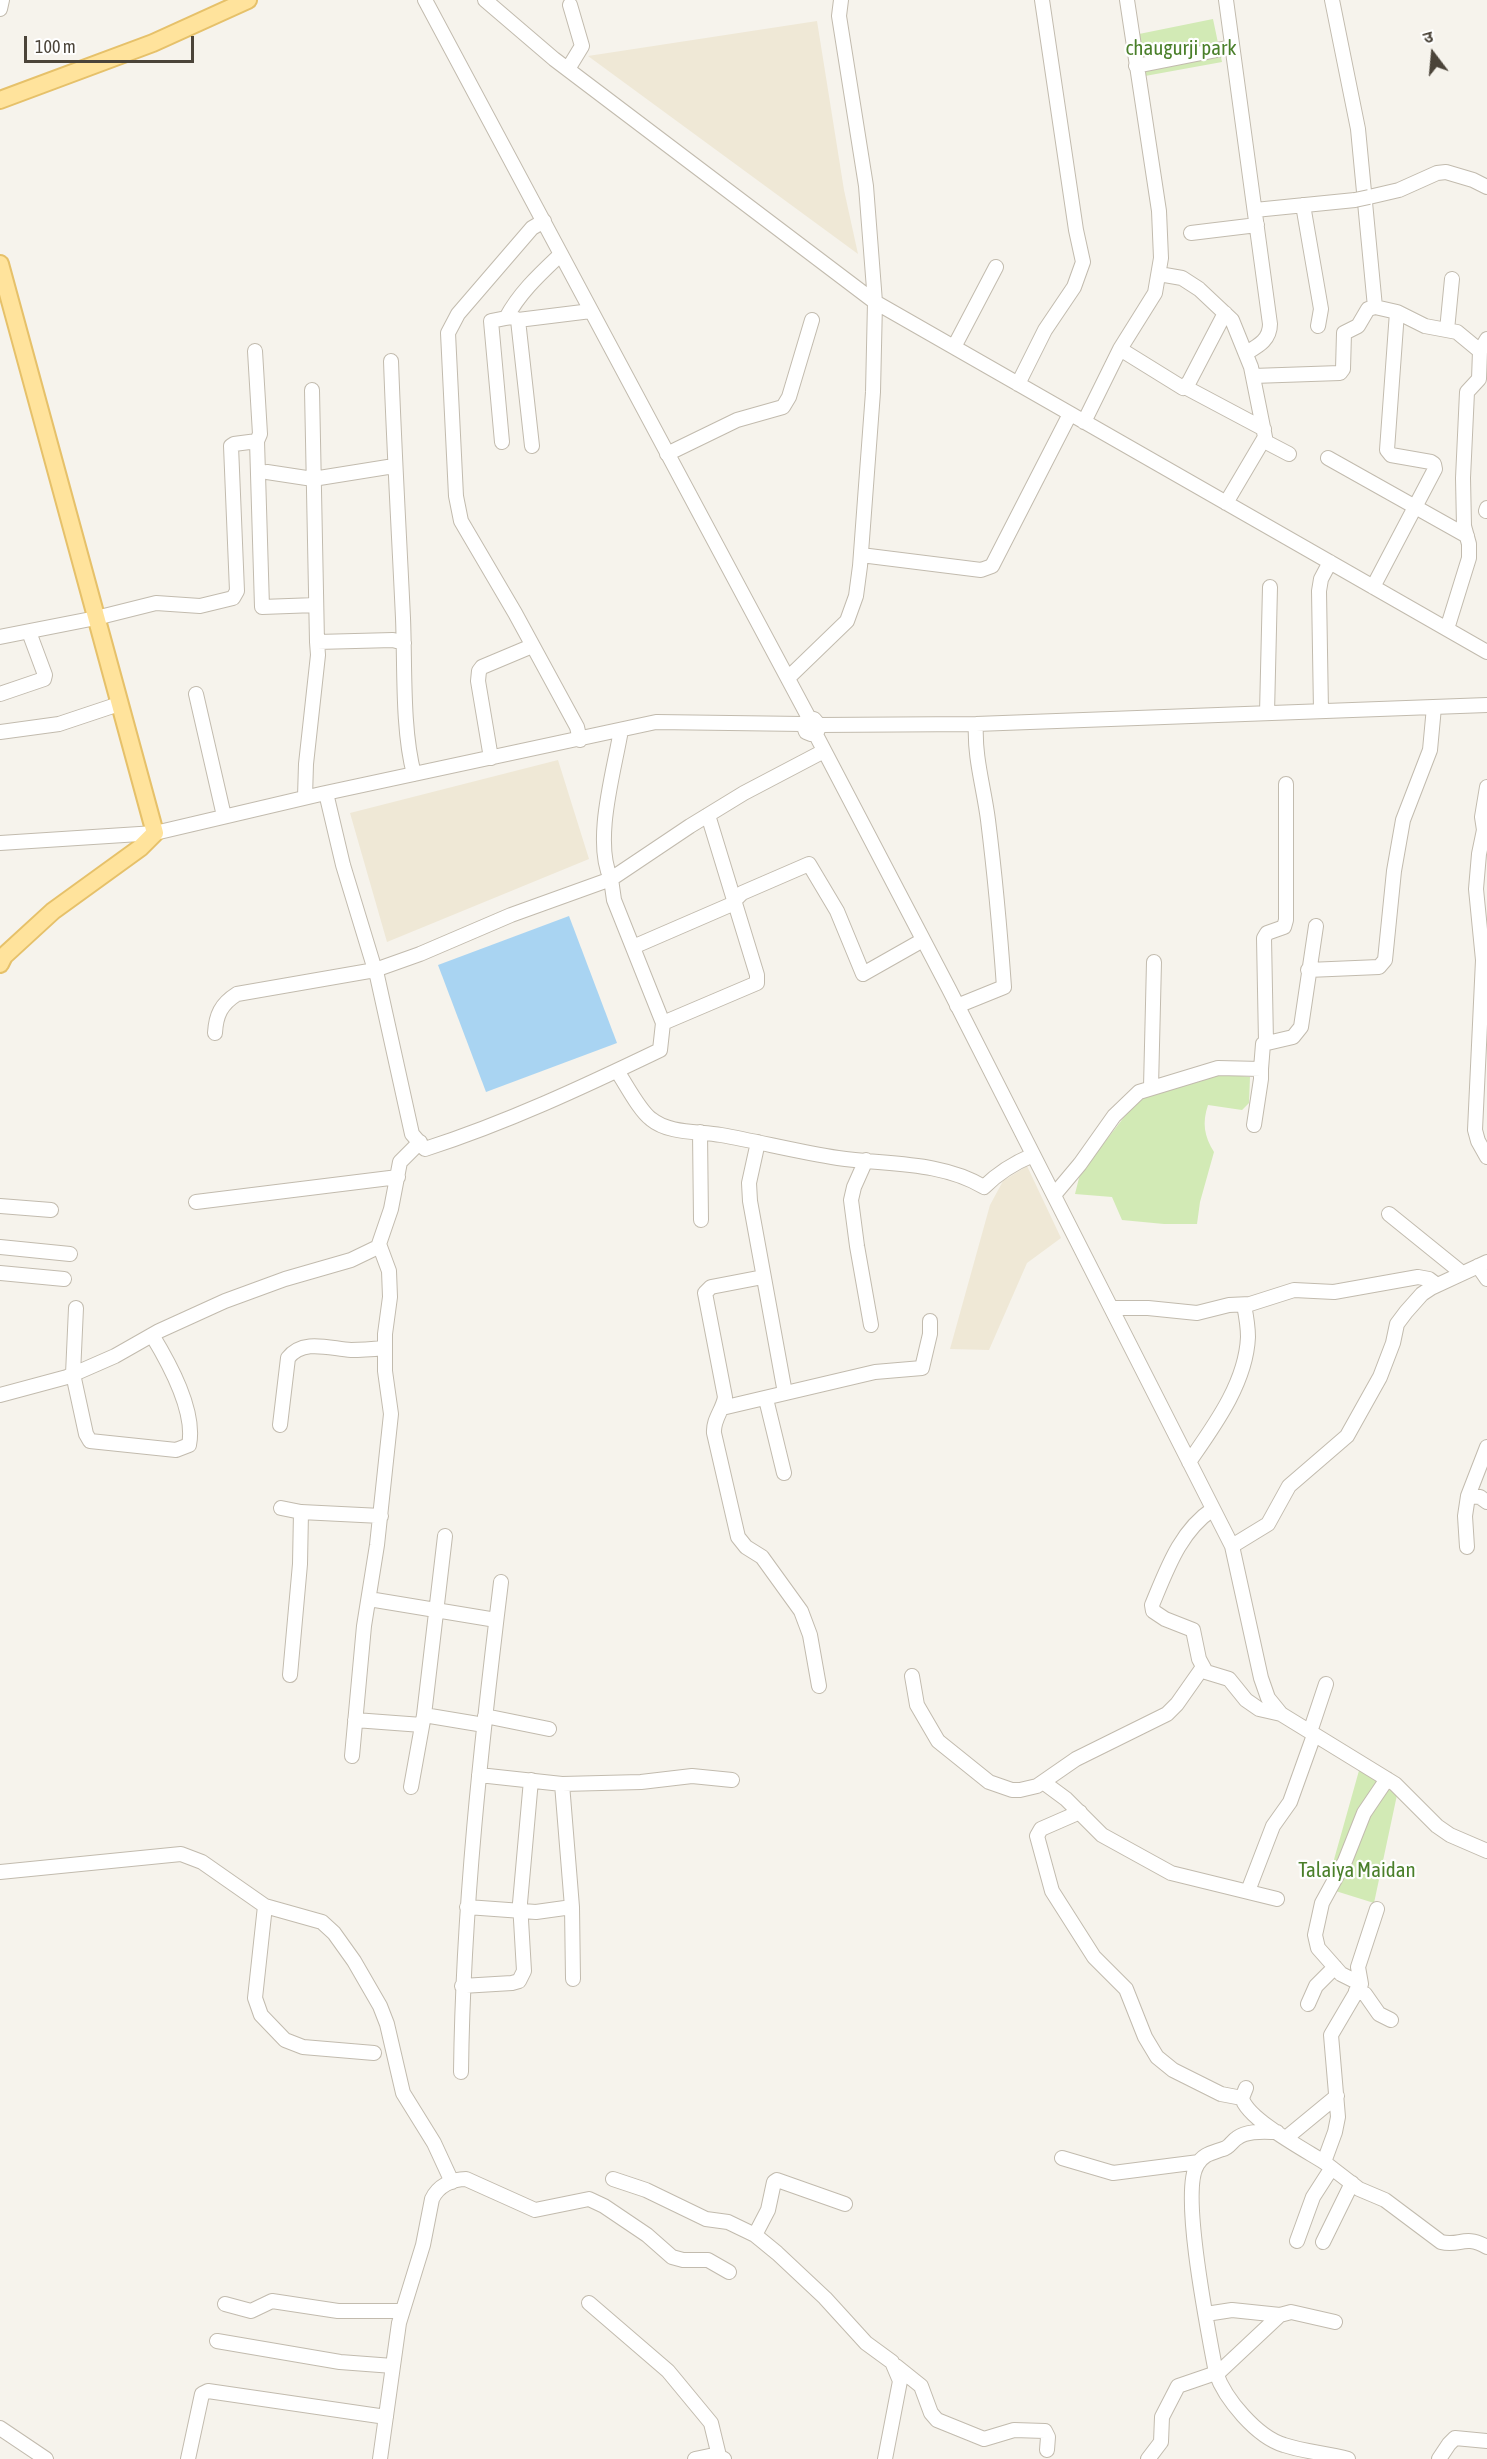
<!DOCTYPE html>
<meta charset="utf-8">
<style>
body{margin:0}
#map{position:relative;width:1487px;height:2459px;overflow:hidden;background:#f6f3ec;font-family:"Asap Condensed","Noto Sans Devanagari",sans-serif}
canvas{display:block}
.north{position:absolute;left:1403px;top:24px;width:60px;height:60px;-webkit-text-stroke:4px #fff;paint-order:stroke;rotate:344deg;font-size:16px;font-weight:700;line-height:24px;text-align:center;color:#4b4439}
.north::after{content:'';display:block;margin:auto;width:21px;height:27px;background:#4b4439;clip-path:polygon(50% 0,100% 100%,50% 72%,0 100%)}
.scale{position:absolute;left:24px;top:36px;width:170px;height:27px;box-sizing:border-box;border:3px solid #4b4439;border-top:0;padding-left:8px;font-size:18px;line-height:21px;white-space:nowrap;color:#4b4439;-webkit-text-stroke:4px #fff;paint-order:stroke}
</style>
<div id="map">
<canvas width="1487" height="2459"></canvas>
<div class="north">उ</div>
<div class="scale">100 m</div>
</div>
<script>
const c = document.querySelector('canvas').getContext('2d');
c.lineJoin = 'round';
function fillPath(path, color) { c.fillStyle = color; c.fill(path, 'evenodd'); }
function strokePath(path, color, width, dash) { c.strokeStyle = color; c.lineWidth = width; c.lineCap = dash ? 'butt' : 'round'; c.setLineDash(dash || []); c.stroke(path); }
function drawText(font, color, halo, rows, align = 'center') {
  c.font = font + ' "Asap Condensed",sans-serif'; c.lineWidth = 4.5; c.setLineDash([]); c.textBaseline = 'middle'; c.strokeStyle = halo; c.fillStyle = color; for (const [text, x, y, turn = 0] of rows) {
    c.save(); c.translate(x, y); c.rotate((+turn || 0) * Math.PI / 180); c.textAlign = isNaN(turn) ? turn : align; if (halo) c.strokeText(text, 0, 0); c.fillText(text, 0, 0); c.restore();
  }
}
const education = new Path2D(`
 M817,21L844,190L858,254L588,56Z
 M558,760L589,859L387,942L350,813Z
 M1027,1166L1061,1238L1027,1263L989,1350L950,1349L990,1205L1003,1181Z`);
const green = new Path2D(`
 M1213,19L1222,62L1145,76L1139,34Z
 M1215,1073L1250,1077L1249,1103L1242,1110L1208,1105C1202,1123 1204,1136 1214,1152L1200,1202L1197,1224H1164L1122,1220L1112,1197L1075,1194L1080,1174L1145,1090Z
 M1360,1767L1397,1795L1374,1903L1326,1888Z`);
const water = new Path2D(`
 M569,916L617,1043L486,1092L438,965Z`);
const minor = new Path2D(`
 M425,0L809,718
 M485,0L554,59L875,302L1487,652
 M1226,0L1270,324C1270,340 1258,346 1246,353
 M1332,0L1358,129L1375,307
 M0,9L2,0
 M1136,66L1232,47
 M568,69L582,46L570,5
 M1369,197L1399,190L1437,173L1446,172L1473,180L1487,187
 M1303,205L1321,309L1318,326
 M1255,210L1355,200
 M544,221L532,228L458,314L448,333L456,496L461,521L515,613L577,727L580,740
 M1191,233L1257,225
 M1159,274L1182,278L1199,289L1232,320L1251,367L1265,437L1226,503
 M505,318L512,317L518,320L532,446
 M518,320L591,311
 M1447,330L1452,279
 M954,347L996,267
 M1120,349L1183,388L1189,382L1225,313
 M391,361C394,447 399,533 403,618C405,665 402,730 414,774
 M1253,376L1340,373L1343,369L1344,333L1358,326L1368,309L1375,307L1397,312L1425,326L1457,332L1480,351
 M1018,384L1045,330L1074,287L1083,262L1076,230L1042,0
 M1185,387L1264,429
 M312,390L317,642L393,640L404,643
 M1084,422L1120,349L1155,293L1161,258L1159,211L1127,0
 M1265,437L1266,442L1289,454
 M257,441L262,607L316,605
 M502,442L491,321L506,318C520,292 540,274 561,254
 M667,454L737,420L783,407L789,397L812,320
 M1328,458L1467,536
 M267,472L313,479L394,466
 M1486,511L1487,508
 M861,555L981,570L992,566L1070,414
 M1373,587L1435,469L1434,464L1431,462L1391,455L1387,450L1397,312
 M1447,629L1469,558V544L1464,526L1463,478L1467,392L1479,379L1480,351L1487,339
 M0,637L96,618L156,603L200,606L233,598L237,591L231,446L234,444L257,441L260,434L255,351
 M788,678L847,621L856,596L860,566L873,392L875,302L866,186L839,16L841,0
 M0,694L44,679L45,675L29,632
 M196,694L224,816
 M1321,711L1319,591L1321,579L1330,562
 M1267,713L1270,587
 M819,725L976,724L1487,705
 M621,730C614,772 593,841 611,879L690,826L744,793L824,751
 M0,732L59,724L119,704
 M815,733L949,989L1232,1546L1261,1678L1268,1698L1281,1714L1395,1784L1437,1826L1450,1835L1487,1851
 M491,758L478,681L479,671L482,667L532,646
 M1487,787L1482,817L1484,830L1479,854L1476,889L1483,960L1475,1130L1478,1141L1487,1157
 M305,797L306,764L318,655L317,642
 M0,843L155,833L321,794L656,722L803,724L809,718L814,719L819,725L818,730L811,734L806,732L803,724
 M633,947L730,905L742,893L809,864L837,911L863,974L923,940
 M1308,970L1379,967L1385,960L1394,871L1403,820L1430,750L1434,707
 M957,1006L1004,987C1000,931 995,876 988,820C984,788 974,757 976,724
 M663,1023L757,983V975L708,815
 M215,1033C216,1015 221,1004 237,994L375,970L420,954L511,915L611,879L614,900L663,1023L660,1050C583,1087 506,1123 425,1149L412,1134L376,971L375,970L343,865L326,793
 M1266,1042L1264,938L1267,933L1284,927L1286,920V784
 M1261,1069L1263,1044L1293,1037L1301,1027L1316,926
 M617,1071C626,1084 639,1110 651,1119C669,1134 699,1131 721,1135C760,1142 799,1152 838,1158C887,1165 941,1161 984,1187C999,1172 1014,1163 1033,1155
 M1151,1087L1154,962
 M700,1132L701,1220
 M758,1142L749,1183L750,1201L785,1393
 M866,1160L854,1187L851,1200L857,1246L871,1325
 M1054,1195L1080,1164L1114,1116L1139,1092L1218,1068L1261,1069V1079L1254,1125
 M196,1202L398,1177
 M0,1206L51,1210
 M1389,1214L1462,1273
 M0,1247L70,1254
 M1478,1266L1487,1279
 M0,1273L64,1279
 M763,1277L711,1287L705,1293L725,1397C723,1410 713,1419 714,1433L738,1537L746,1547L762,1557L801,1611L810,1635L819,1686
 M76,1308L73,1374L86,1434L90,1441L176,1450L189,1445C196,1411 169,1363 152,1335
 M1111,1308H1148L1197,1313L1229,1305L1250,1304L1294,1290L1334,1292L1418,1277L1429,1279L1437,1285
 M0,1395L67,1377L115,1356L159,1331L225,1301L285,1279L351,1260L378,1247L391,1209L400,1162L420,1142
 M766,1399L784,1473
 M722,1408L875,1372L922,1368L930,1334V1321
 M280,1425L288,1358C303,1338 331,1349 351,1350C362,1350 374,1349 385,1348
 M1189,1462C1214,1426 1246,1383 1248,1337C1248,1326 1246,1315 1244,1305
 M1468,1496L1480,1497L1487,1502
 M281,1508L301,1512L381,1516
 M1213,1509C1180,1531 1167,1569 1152,1605L1153,1611L1165,1619L1193,1630L1199,1659L1206,1672L1229,1679L1246,1700L1259,1709L1281,1714
 M1232,1546L1268,1524L1289,1486L1347,1436L1380,1377L1393,1343L1397,1324L1406,1312L1422,1294L1431,1288L1487,1262
 M1467,1547L1465,1516L1468,1496L1487,1447
 M369,1599L496,1620
 M290,1675L300,1564L301,1512
 M912,1676L917,1705L938,1741L989,1782L1012,1790H1020L1037,1786L1076,1759L1167,1714L1177,1704L1203,1667
 M424,1715L484,1725
 M485,1716L549,1729
 M355,1720L422,1725
 M1310,1732L1326,1684
 M352,1756L364,1626L377,1545L391,1414L385,1371V1334L390,1297L389,1271L379,1244
 M479,1775L562,1784L641,1782L692,1776L732,1780
 M1043,1782L1066,1799L1102,1835L1171,1873L1277,1899
 M562,1784L572,1907L573,1979
 M411,1787L424,1715L445,1536
 M1080,1812L1041,1829L1037,1836L1052,1891L1094,1957L1126,1989L1145,2037L1157,2057L1173,2070L1221,2094L1242,2098
 M0,1872L181,1854L202,1862L265,1906L322,1922L334,1933L354,1961L380,2006L387,2024L403,2093L434,2143L452,2182
 M1248,1891L1273,1826L1290,1802L1314,1735
 M265,1906L255,1998L261,2015L285,2040L303,2047L374,2053
 M467,1907L536,1912L572,1907
 M1377,1909L1358,1967L1361,1984L1331,2035L1338,2117L1335,2132L1324,2162L1359,2189L1385,2200L1441,2242C1460,2247 1464,2234 1487,2247
 M1361,1984L1341,1974L1318,1948L1315,1935L1322,1903L1345,1861L1364,1813L1387,1779
 M462,1986L512,1983L519,1981L524,1971L520,1903L531,1780
 M1356,1991L1365,1994L1379,2014L1391,2020
 M1308,2004L1316,1986L1335,1967
 M461,2072C463,1908 481,1745 501,1582
 M1246,2088L1242,2098C1247,2119 1305,2150 1324,2162
 M1277,2132C1265,2132 1248,2130 1237,2138C1232,2141 1229,2148 1223,2149C1212,2153 1203,2154 1197,2165C1180,2193 1209,2335 1216,2373C1225,2399 1257,2437 1284,2445C1305,2452 1327,2453 1348,2459
 M1286,2138L1337,2096
 M1062,2158L1113,2173L1199,2162
 M613,2179L646,2190L706,2219L728,2222L755,2235L777,2253L825,2298L866,2343L892,2362L900,2381L885,2459
 M755,2235L768,2210L774,2182L777,2180L845,2204
 M1297,2241L1313,2197L1331,2169
 M1323,2242L1352,2183
 M589,2303L668,2371L711,2423L719,2456
 M225,2304L251,2311L272,2301L338,2311H402
 M1206,2314L1232,2310L1280,2315
 M217,2341L340,2362L393,2366
 M896,2366L921,2386L931,2413L937,2420L984,2439L1014,2430L1045,2431L1048,2437L1047,2450
 M1216,2375L1280,2315L1291,2312L1335,2322
 M0,2428L46,2459
 M188,2459L202,2394L208,2391L386,2417
 M380,2459L399,2323L423,2245L432,2199C438,2186 452,2179 466,2179L535,2210L589,2199L604,2206L647,2235L672,2257L683,2260H708L729,2272
 M695,2459L714,2455L724,2459
 M1148,2459L1161,2442L1162,2417L1178,2386L1216,2373
 M1439,2459L1449,2444L1455,2438L1487,2441`);
const major = new Path2D(`
 M0,100L153,43L248,0
 M0,264L155,833L140,848L53,911L4,956L0,964`);
const minorBridge = new Path2D(`
 M1355,200L1369,197`);
const parkNames = [
 ["chaugurji park",1181,48],
 ["Talaiya Maidan",1357,1870]
];
fillPath(education, '#efe8d6');
fillPath(green, '#d2eab5');
fillPath(water, '#a9d4f2');
strokePath(minor, '#c2bbae', 16);
strokePath(major, '#e6c16a', 20);
strokePath(minor, '#fff', 14);
strokePath(major, '#ffe39c', 16);
strokePath(minorBridge, '#c2bbae', 16, []);
strokePath(minorBridge, '#fff', 14);
drawText('21px', '#4a7f2a', '#fff', parkNames);
</script>
